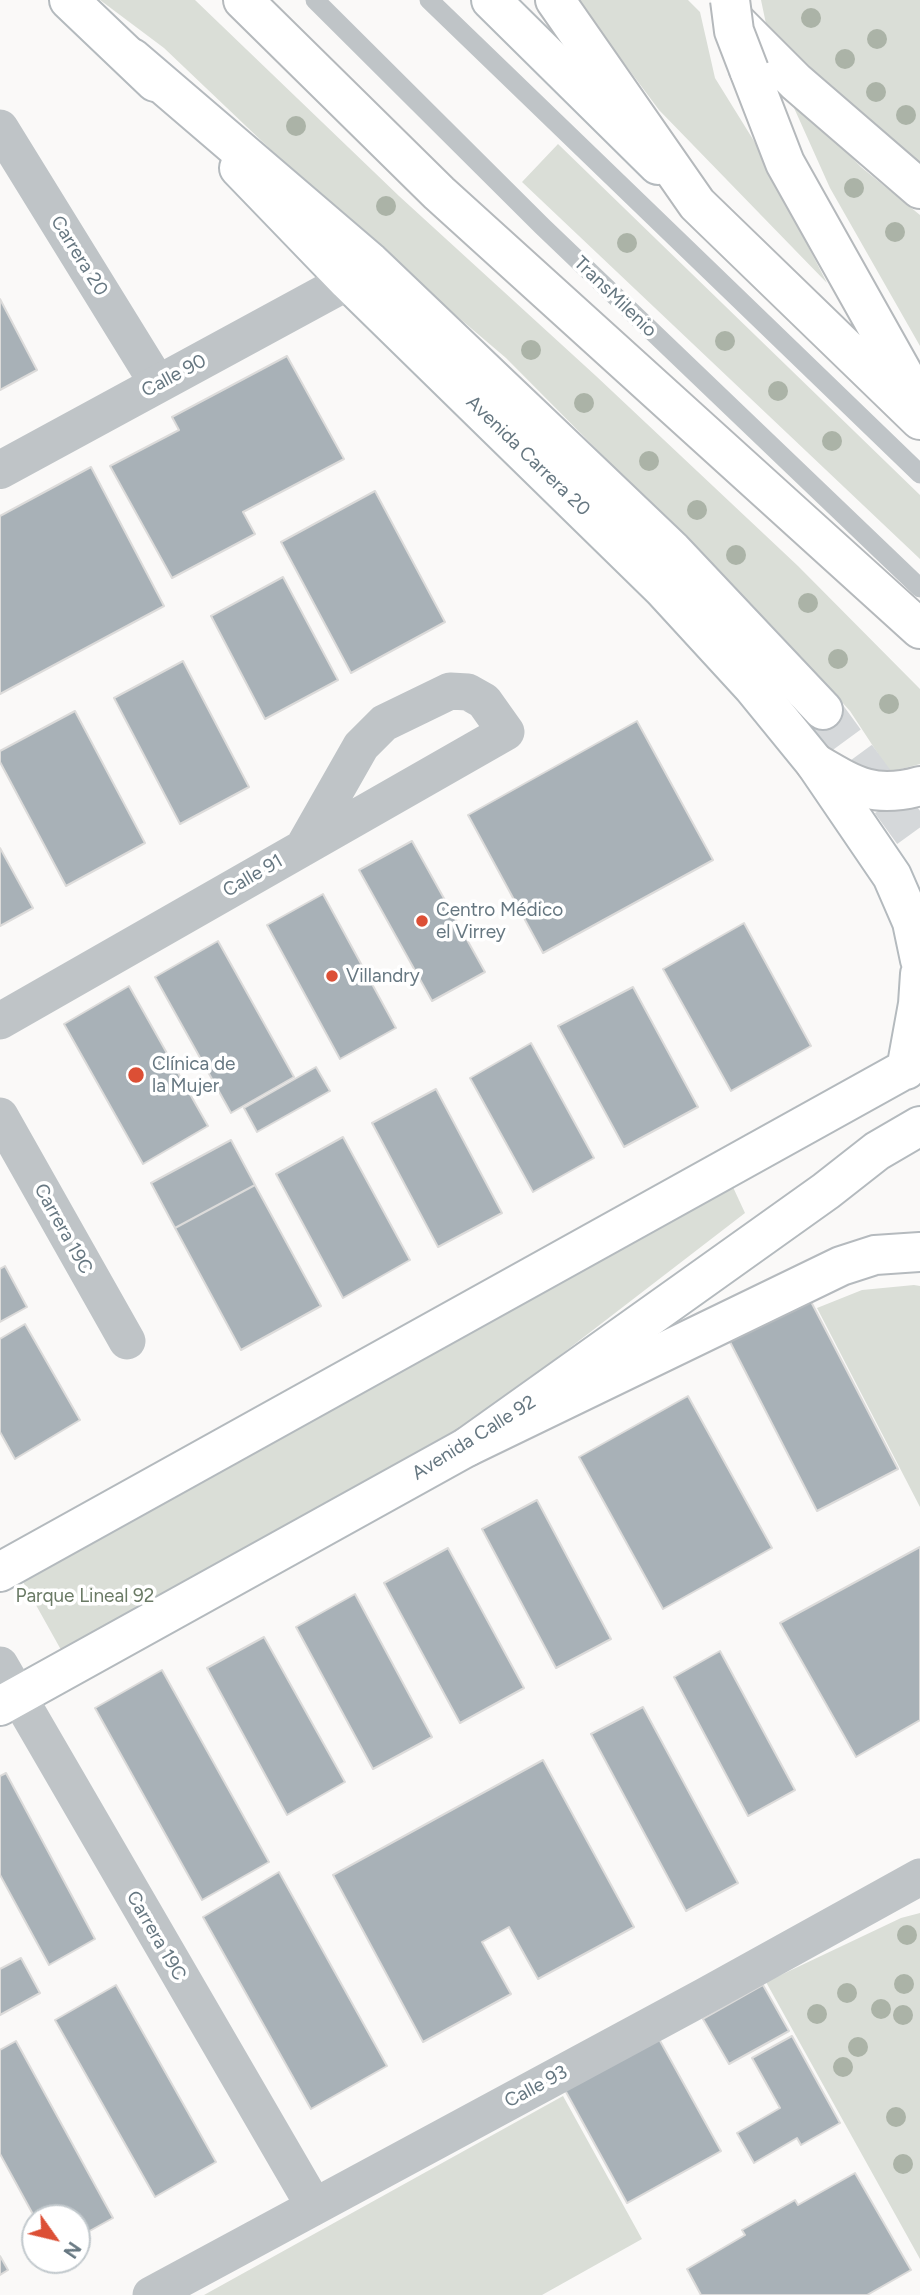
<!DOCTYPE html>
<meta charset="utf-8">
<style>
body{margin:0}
#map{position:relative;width:920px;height:2295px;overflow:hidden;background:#faf9f8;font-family:Figtree,sans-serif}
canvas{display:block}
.north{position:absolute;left:21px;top:2204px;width:70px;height:70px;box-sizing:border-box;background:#fff;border:2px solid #c2c9cd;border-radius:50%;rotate:124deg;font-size:19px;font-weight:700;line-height:28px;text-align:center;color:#667781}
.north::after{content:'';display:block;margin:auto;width:24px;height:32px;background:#dc4f35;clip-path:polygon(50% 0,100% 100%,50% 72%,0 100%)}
</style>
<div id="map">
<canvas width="920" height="2295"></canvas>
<div class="north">N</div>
</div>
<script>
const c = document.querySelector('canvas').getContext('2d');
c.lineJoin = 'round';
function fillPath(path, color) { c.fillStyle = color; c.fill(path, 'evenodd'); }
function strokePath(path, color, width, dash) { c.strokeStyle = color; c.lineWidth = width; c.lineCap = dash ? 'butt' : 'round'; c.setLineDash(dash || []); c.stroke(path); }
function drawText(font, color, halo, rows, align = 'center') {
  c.font = font + ' Figtree,sans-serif'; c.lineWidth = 7; c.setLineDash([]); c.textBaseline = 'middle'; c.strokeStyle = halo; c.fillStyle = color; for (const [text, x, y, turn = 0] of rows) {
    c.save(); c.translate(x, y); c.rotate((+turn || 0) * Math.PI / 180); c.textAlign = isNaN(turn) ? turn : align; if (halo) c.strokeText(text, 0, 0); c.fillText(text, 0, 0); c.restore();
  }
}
const green = new Path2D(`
 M100,0H195L399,196L596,376L798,566L920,689V764L890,772L850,711L778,632L506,358L351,226L164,48Z
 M577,0H688L700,12L715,78L754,141L827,283L659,110Z
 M761,0H920V165L769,38Z
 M786,90L861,167L920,215V346L830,188Z
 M558,144L920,495V559L522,182Z
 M732,1185L745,1213L454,1437L65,1657L22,1580Z
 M914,1285L920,1286V1507L817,1308L862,1290Z
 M920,1913V2259L766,1982L901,1918Z
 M563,2096L642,2239L542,2295H204Z`);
const building = new Path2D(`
 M0,299L37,370L0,390Z
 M287,356L344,459L243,512L255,534L172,578L110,466L179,430L172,417Z
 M91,467L164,606L0,694V516Z
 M375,491L445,622L351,673L281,542Z
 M283,577L338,680L265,719L211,616Z
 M183,661L249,787L180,824L114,698Z
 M75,711L145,843L66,886L0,762V751Z
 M637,721L713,860L543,953L468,815Z
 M412,841L485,972L432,1001L359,870Z
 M0,848L33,908L0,926Z
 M323,894L396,1028L340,1059L267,925Z
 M744,923L811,1046L731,1091L663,969Z
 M218,941L294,1077L231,1113L155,977Z
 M129,986L208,1126L143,1164L64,1024Z
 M633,987L698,1107L624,1147L558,1026Z
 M531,1043L594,1158L533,1192L470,1078Z
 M316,1067L330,1091L257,1132L244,1108Z
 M436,1089L502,1213L438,1247L372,1123Z
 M343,1137L410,1260L343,1298L276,1174Z
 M231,1140L255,1185L175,1228L151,1183Z
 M255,1185L321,1306L241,1350L175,1228Z
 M5,1266L27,1307L0,1322V1269Z
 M807,1294L898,1469L817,1511L727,1336Z
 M25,1324L80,1420L15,1459L0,1432V1339Z
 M688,1396L772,1548L663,1609L579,1457Z
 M537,1500L611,1639L556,1668L482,1529Z
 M920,1547V1720L856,1757L780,1623Z
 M448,1548L524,1688L460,1723L384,1583Z
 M355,1594L432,1737L373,1769L296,1627Z
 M264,1637L345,1782L287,1815L207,1668Z
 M720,1651L795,1790L748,1816L674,1677Z
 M162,1670L269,1862L202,1900L95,1708Z
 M643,1707L738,1883L686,1911L591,1734Z
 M543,1760L634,1927L538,1979L509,1927L482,1942L511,1994L423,2042L333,1875Z
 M6,1773L95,1939L49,1965L0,1875V1776Z
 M279,1872L387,2066L311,2109L203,1917Z
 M21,1958L40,1993L0,2015V1969Z
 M116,1985L216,2162L155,2197L55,2020Z
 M763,1985L789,2031L729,2064L703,2019Z
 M792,2036L840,2123L801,2145L797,2138L754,2163L737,2133L780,2108L752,2058Z
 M659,2039L721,2151L627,2203L565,2090Z
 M16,2041L113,2218L77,2238V2218H35L0,2154V2050Z
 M855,2173L911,2270L867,2295H701L687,2269L745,2235L742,2230L795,2200L798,2205Z
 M0,2256L8,2270L0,2275Z`);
const primaryTunnel = new Path2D(`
 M823,710L920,843`);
const service = new Path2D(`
 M315,0L542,226L920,588
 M429,0L920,474`);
const minor = new Path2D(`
 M0,128L158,384
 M0,1021L506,732L484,701L468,692L450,691L384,723L361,746L303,848
 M0,1116L127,1341
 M0,1665L314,2206
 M151,2295L705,1996L920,1877`);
const tertiary = new Path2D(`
 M0,470L348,281`);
const secondary = new Path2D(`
 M69,0L155,82
 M491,0L658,165
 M239,168L348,281L663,589L753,687L815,763L892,876L912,922L920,960
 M906,1070L918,1004L920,974
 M0,1572L920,1061
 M0,1706L467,1447L826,1191L877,1151L920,1126`);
const primary = new Path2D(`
 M132,58L370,262L672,550L823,710
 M467,1447L841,1266L875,1255L920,1252`);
const trunk = new Path2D(`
 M243,0L439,193L920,629
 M555,0L697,204L920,420
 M735,21L796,82L920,189
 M749,70L785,163L919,402
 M815,763C854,786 874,799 920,786`);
const trunkBridge = new Path2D(`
 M730,0L734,31L749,70`);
const trees = [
 [811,18],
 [877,39],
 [845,59],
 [876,92],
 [906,115],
 [296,126],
 [854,188],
 [386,206],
 [895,232],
 [627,243],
 [725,341],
 [531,350],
 [778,391],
 [584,403],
 [832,441],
 [649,461],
 [697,510],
 [736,555],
 [808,603],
 [838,659],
 [889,704],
 [907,1935],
 [904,1984],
 [847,1993],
 [881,2009],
 [817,2014],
 [903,2015],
 [858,2047],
 [843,2067],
 [896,2117],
 [903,2164]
];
const markers = [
 [422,921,7,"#dc4f35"],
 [332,976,7,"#dc4f35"],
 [136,1075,9,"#dc4f35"]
];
const streetNames = [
 ["Carrera 20",79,256,58],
 ["TransMilenio",615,297,44],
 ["Calle 90",174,376,-28],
 ["Avenida Carrera 20",528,456,44],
 ["Calle 91",253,876,-30],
 ["Carrera 19C",63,1229,61],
 ["Avenida Calle 92",474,1438,-32],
 ["Carrera 19C",156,1936,60],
 ["Calle 93",536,2087,-28]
];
const poiNames = [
 ["Centro Médico",436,910],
 ["el Virrey",436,932],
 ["Villandry",346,976],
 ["Clínica de",152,1064],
 ["la Mujer",152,1086]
];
const parkNames = [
 ["Parque Lineal 92",85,1596]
];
fillPath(green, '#daded7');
fillPath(building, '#a8b1b7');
strokePath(building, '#dcdbda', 2);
strokePath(primaryTunnel, '#d5d8da', 38, [38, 19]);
strokePath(secondary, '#b4babe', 42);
strokePath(primary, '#b5babe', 42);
strokePath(trunk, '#b5b9bc', 42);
strokePath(service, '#bfc4c7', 19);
strokePath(minor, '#bfc4c7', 37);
strokePath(tertiary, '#bfc4c7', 38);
strokePath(secondary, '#fff', 38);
strokePath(primary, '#fff', 38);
strokePath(trunk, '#fff', 38);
strokePath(trunkBridge, '#b5b9bc', 42, []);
strokePath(trunkBridge, '#fff', 38);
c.fillStyle = '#abb3a7';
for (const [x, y] of trees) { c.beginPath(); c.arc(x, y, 10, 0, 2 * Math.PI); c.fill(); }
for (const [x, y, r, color] of markers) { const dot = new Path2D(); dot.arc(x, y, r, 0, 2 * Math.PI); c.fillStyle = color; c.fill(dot); strokePath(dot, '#fff', 2.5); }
drawText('19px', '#667781', '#fff', streetNames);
drawText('19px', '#667781', '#fff', poiNames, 'left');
drawText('19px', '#6a7a65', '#fff', parkNames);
</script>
